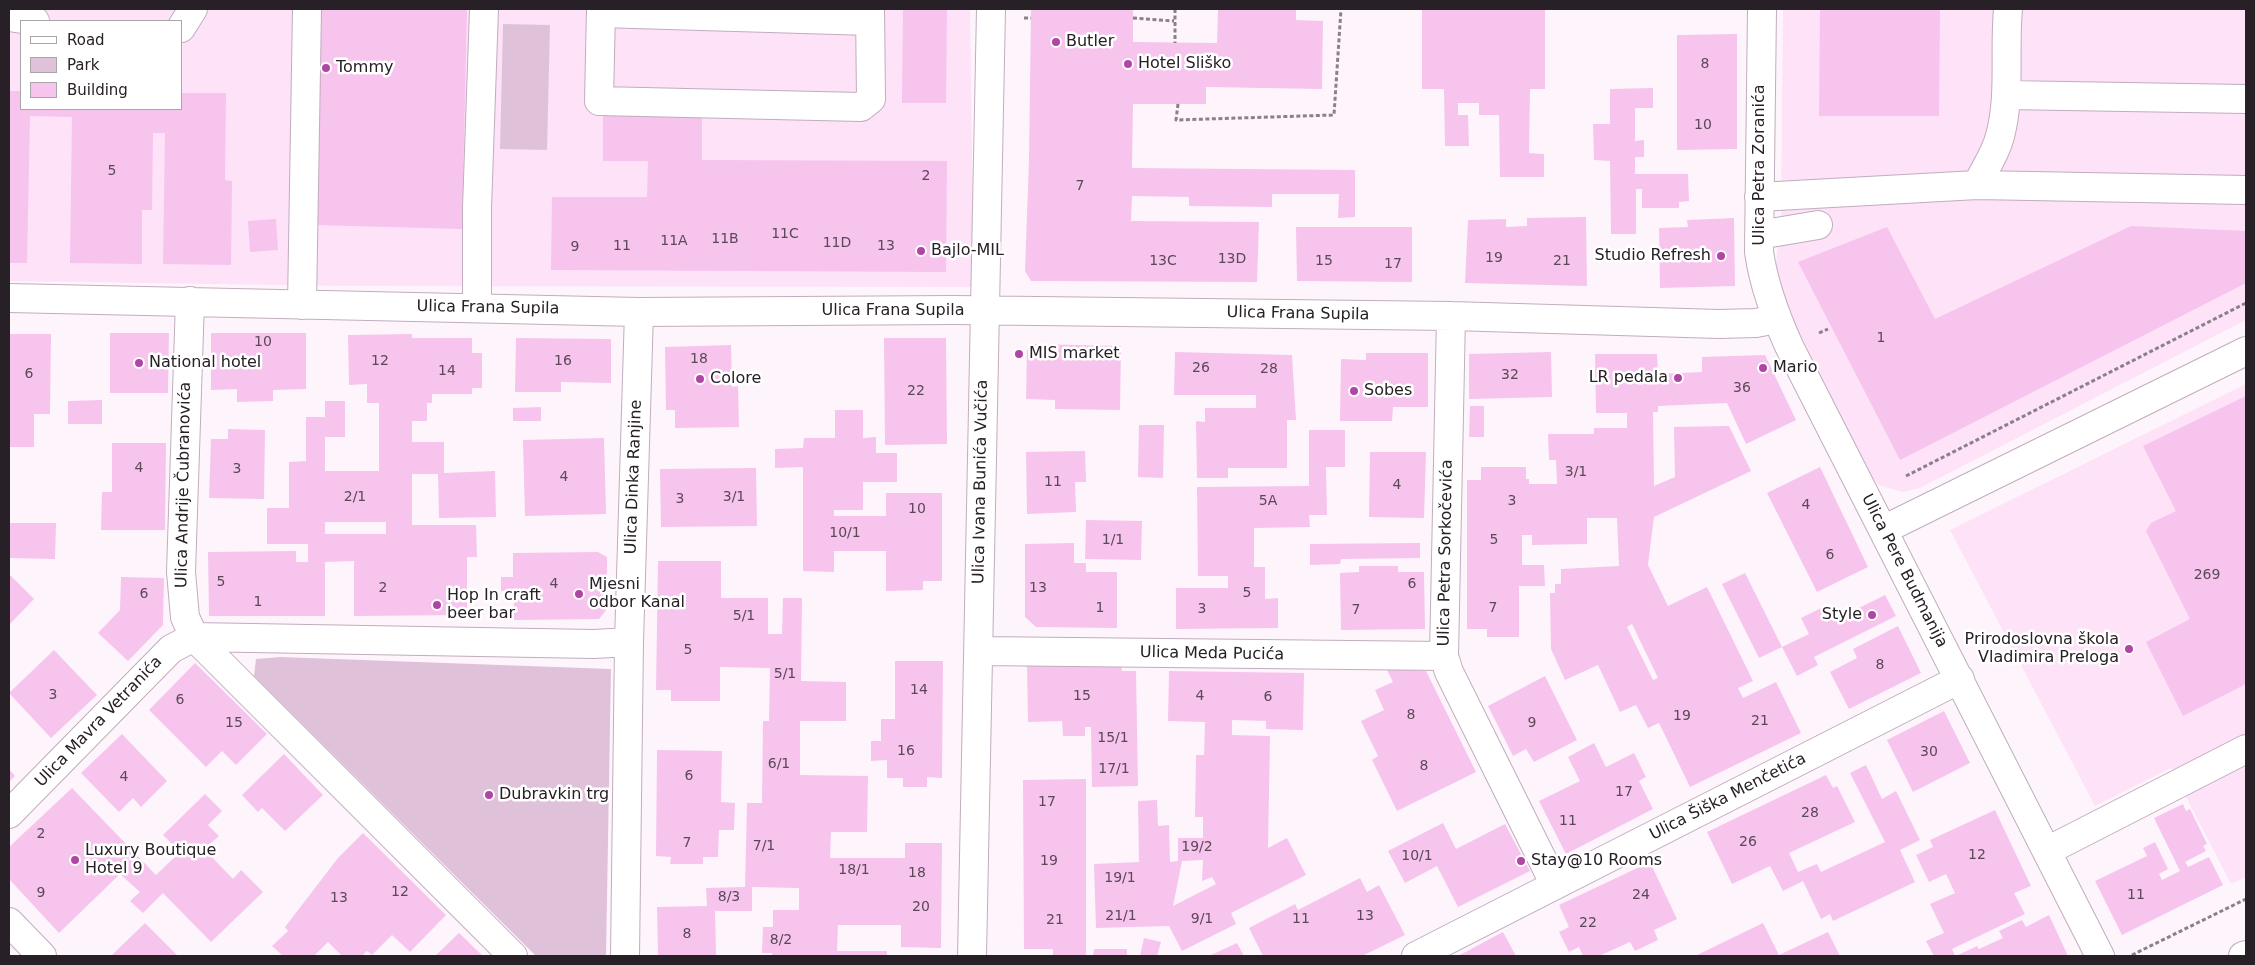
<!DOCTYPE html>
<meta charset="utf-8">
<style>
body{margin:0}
#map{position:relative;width:2255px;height:965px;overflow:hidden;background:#fef5fc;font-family:"DejaVu Sans",sans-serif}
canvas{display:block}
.frame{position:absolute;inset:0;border:10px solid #272026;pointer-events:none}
.legend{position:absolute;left:20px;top:20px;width:162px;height:90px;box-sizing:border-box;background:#fff;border:1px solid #a9a6a8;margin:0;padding:6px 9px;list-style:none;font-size:15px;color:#272026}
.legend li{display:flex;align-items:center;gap:10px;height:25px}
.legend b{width:25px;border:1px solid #a9a6a8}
</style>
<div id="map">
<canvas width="2255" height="965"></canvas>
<div class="frame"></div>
<ul class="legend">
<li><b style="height:6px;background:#fff"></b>Road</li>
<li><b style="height:14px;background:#e0c1da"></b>Park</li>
<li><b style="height:14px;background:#f6c4ed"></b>Building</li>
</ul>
</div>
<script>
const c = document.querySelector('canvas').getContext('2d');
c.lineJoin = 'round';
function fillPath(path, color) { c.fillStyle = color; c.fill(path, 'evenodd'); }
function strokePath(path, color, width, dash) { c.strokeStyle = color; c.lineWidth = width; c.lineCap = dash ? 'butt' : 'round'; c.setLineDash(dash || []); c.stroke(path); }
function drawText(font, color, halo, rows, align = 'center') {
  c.font = font + ' "DejaVu Sans",sans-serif'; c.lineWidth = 5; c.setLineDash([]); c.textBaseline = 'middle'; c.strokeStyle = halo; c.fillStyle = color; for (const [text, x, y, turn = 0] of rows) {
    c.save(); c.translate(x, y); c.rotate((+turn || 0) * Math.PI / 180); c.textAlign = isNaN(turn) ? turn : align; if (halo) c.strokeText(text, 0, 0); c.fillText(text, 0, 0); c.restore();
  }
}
const built = new Path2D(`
 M9,9H970L974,287L353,286L9,281ZM21,21H181V109H21Z
 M1783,9H2246V320L1920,488L1902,492L1879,485L1871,476L1798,330L1775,272L1781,217Z
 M2246,384V877L2231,884L2171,768L2095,806L1950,530Z`);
const green = new Path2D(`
 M503,24L550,25L547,150L500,149Z
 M280,657L611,669L606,956H536L254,676L256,659Z`);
const building = new Path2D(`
 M321,9H467L462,229L316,225Z
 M903,9H947L946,103H902Z
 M1031,9H1133V42L1217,43L1218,9H1296V20L1323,21L1322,89L1206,87V104H1133L1132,168L1355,170V217L1338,218L1339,194H1272V207L1189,206V197L1132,196L1131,221L1259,222L1257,282L1031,281L1025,271L1029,160Z
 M1422,9H1545V89H1530L1529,153L1544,154V177H1500L1499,115H1479V103H1458V115H1468L1469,146H1445L1444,89H1422Z
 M1820,9H1940L1939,116H1819Z
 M1737,34V149L1677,150V35Z
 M1653,88V108H1635V141L1644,140V157H1635V174H1688L1689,201L1679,202V208H1642V189H1636V234H1611L1610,161L1594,160L1593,124H1610V89Z
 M9,91H21V109H181V93H226L225,180L232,181L231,265L163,264L165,133H153L152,210H142V264L70,263L72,117L30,116L27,263H9Z
 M603,116H702V160L947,161L946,272L551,270L552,197H647L648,161H603Z
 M1586,217L1587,286L1465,283L1468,220L1506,219V227L1527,226V218Z
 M1734,218L1735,286L1660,288L1659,228L1688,227L1687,220Z
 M276,219L278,250L250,252L248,221Z
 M2131,226L2246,231V283L1900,460L1798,262L1887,227L1935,319Z
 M1296,227H1412V282L1297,281Z
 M110,333H169L168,393H110Z
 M211,333H306V389L273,390V401L237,402V389L211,390Z
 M9,334H51L50,414H34V447H9Z
 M412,334V338H472V353H482V388H472V394H432V403H427V421H412V442H444V473L495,471L496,517L439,518L438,474H412V525H476L477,557H467V615L354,616V561L325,562V616H209L208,552L296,551V562H308V544H267V508H289V462L306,461V417H325V401H345V437H325V471H379V403H367V384L349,385L348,335ZM325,522H386V534H325Z
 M516,338L611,339V383L561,382V392H515Z
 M884,338H946L947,444L885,445Z
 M1032,344L1121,346L1120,410L1055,409V400L1026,399L1027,350Z
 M731,345L732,387L738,386L739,427L675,428V410H666L665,347Z
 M1175,352L1292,355L1296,420H1287V468H1228V478H1197L1196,421L1205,422V408H1256V395H1174Z
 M1551,352L1552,397L1469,399V354Z
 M1366,353H1428V407H1393L1392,421H1340L1341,359L1366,360Z
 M1595,354H1657L1658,374L1702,372V357L1765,355L1796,420L1746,444L1727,403L1658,406V412H1653L1654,486L1675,477L1674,427L1729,426L1751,471L1654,517L1648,565L1668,606L1707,587L1753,681L1738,688L1743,698L1776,682L1801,733L1690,787L1659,723L1648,728L1636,705L1620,712L1598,665L1565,680L1551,649L1550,593H1555V584H1561V569L1619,566L1617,518H1587V544L1532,545V535H1522V565H1544L1545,586H1519V637H1487V629H1467V480H1481V467H1526V479H1529V484H1557L1556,460H1549L1548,434H1594V428H1627V413H1596ZM1632,624L1658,678L1653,680L1627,627Z
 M2246,396V684L2183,716L2146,642L2190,619L2146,531L2151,523L2176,511L2143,446Z
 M102,400V424H68V401Z
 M1470,406H1484V437H1469Z
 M541,407V421H513V408Z
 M835,410H863V438L876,437V453H897V482H863V510H834V516H886V493H942V581H923V590L886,591V551H834V572L803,571V467L775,468V449L803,448L804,438H835Z
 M1139,425H1164L1163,478L1138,477Z
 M228,429L265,430L264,499L209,498L211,439H228Z
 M1309,430H1345V467H1326L1327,515H1309L1310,527L1254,528V567H1265V599L1278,598V628L1176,629V588H1228V576H1198L1197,487L1309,486Z
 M604,438L606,514L525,516L523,440Z
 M112,443H166L165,530H101L102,492H112Z
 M1085,451L1086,482H1075L1076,512L1027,514L1026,452Z
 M1370,452H1426L1424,518L1369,517Z
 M1820,467L1868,567L1817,592L1767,493Z
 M756,468L757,526L661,527L660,469Z
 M1086,520L1142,521L1141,560L1085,559Z
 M9,523H56L55,559L9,558Z
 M1074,543V563H1086V572H1117V628L1036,627L1025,617V544Z
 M1420,543V558L1341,559L1340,564L1310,565V544Z
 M598,552L607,557V609L599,619L514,620V590L501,591V577H513V553Z
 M658,561H721V598H768V634H782L783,598H802L801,681L846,682V721H800V775L868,776L867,832H831L830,858H905V843H942L941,948L901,947V925H838L837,951H887V956H772V953H762L763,927H773V910H799V888L752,887V911H715L716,956H658L657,907L707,906L706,888L745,887L747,803H762L763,721H769L770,668L720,667V701H671V690H656Z
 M1359,566H1398V572H1424L1425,629L1341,630L1340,573L1359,572Z
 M1745,573L1782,647L1759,658L1722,584Z
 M9,574L34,599L9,625Z
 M121,577L164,578L163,625L128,661L98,633L120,610Z
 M1885,595L1896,616L1814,657L1818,665L1797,676L1782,647L1809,634L1801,618L1827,605L1835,620Z
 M1898,626L1921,673L1849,709L1830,672L1857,658L1853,649Z
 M54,650L97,695L51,738L9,693Z
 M895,661H943L942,778L927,777V787H903V778H887V760L871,761V741H881V719H895Z
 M195,663L267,734L236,765L222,751L206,767L149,710Z
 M1121,664L1122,671H1136L1138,786L1092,787L1091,727H1085V736H1063L1062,721L1028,722L1027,665Z
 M1386,668L1426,671L1476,772L1397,811L1372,760L1378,756L1361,721L1384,710L1375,690L1393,682Z
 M1169,671L1304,673L1303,730L1266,729V721L1232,720V735L1270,736L1268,848L1287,838L1306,875L1231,913L1236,924L1182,951L1169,926L1096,928L1094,864L1139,862L1138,801L1157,800L1158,826L1169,825L1170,862L1178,861V838H1203V817H1195L1196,755H1204L1205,722L1168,721ZM1203,860L1202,881L1212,877L1216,884L1173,906L1182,861Z
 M1545,676L1577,740L1534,762L1526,749L1513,756L1488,706Z
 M1944,711L1970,763L1913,792L1887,740Z
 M122,734L167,781L141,807L133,798L119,812L81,773Z
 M1594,743L1606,767L1634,753L1646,777L1639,781L1653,809L1566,854L1539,801L1580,781L1568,757Z
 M657,750L722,751L721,802L735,803L734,830H719L718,857H703V864H670L671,857L656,856Z
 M284,754L323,795L285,831L262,808L258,812L242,795Z
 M1866,765L1882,799L1896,791L1920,840L1900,850L1915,882L1833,921L1830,914L1821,919L1803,881L1783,891L1770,866L1732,884L1707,832L1826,775L1833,788L1837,786L1855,822L1789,853L1798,872L1817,864L1821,872L1885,842L1850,773Z
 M9,769L15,776L9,782Z
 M1086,779V956H1053V949H1024L1023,780Z
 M72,788L156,875L180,852L163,835L205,794L222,811L208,825L219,836L204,849L233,879L241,870L263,892L211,942L163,893L143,913L130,901L140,892L120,874L59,933L9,879V847Z
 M2183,804L2186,811L2190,809L2207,844L2203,846L2206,851L2185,862L2188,867L2209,857L2223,885L2122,935L2095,881L2147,856L2143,848L2155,842L2168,869L2159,874L2162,880L2180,871L2154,818Z
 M1995,810L2031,886L2014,893L2025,914L1952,949L1955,956H1934L1926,941L1944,933L1930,904L1955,893L1946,874L1929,882L1916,855L1933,847L1930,840Z
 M1443,823L1456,849L1505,824L1530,871L1458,907L1437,866L1405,883L1388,851Z
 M363,833L446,915L410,952L392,935L372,955L367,951L362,956H342L328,942L314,956H283L272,946L288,931L285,927L338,858Z
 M1650,862L1677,919L1654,930L1658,940L1635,951L1630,942L1599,956H1583L1579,947L1569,952L1559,932L1569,927L1559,905Z
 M1360,878L1367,892L1379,885L1405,935L1362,956H1263L1249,928L1295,904L1298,910Z
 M2049,915L2068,956L1958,955L1977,946L1979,949L2003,938L1999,931L2022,920L2026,927Z
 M145,923L178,956H111Z
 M1763,923L1779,955L1828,932L1840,956H1695Z
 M1503,932L1516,956H1458Z
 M459,933L483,956H435Z
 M1144,938L1161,942L1157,956H1140Z
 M1237,943L1244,956H1209Z
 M1094,949H1127V956H1093Z`);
const path = new Path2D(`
 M1175,9V43
 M1024,18H1031
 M1133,18L1174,21
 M1178,104L1176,120L1334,115L1341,9
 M1819,333L1828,329
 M1906,476L2246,303
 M2132,955L2246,899`);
const minor = new Path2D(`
 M601,9L599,101L861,107L871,99L870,9
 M1762,9L1759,252C1764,286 1775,315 1789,346L2100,956
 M601,13L870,21
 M9,17L35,21
 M181,28L193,9
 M2006,95L2246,99
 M1977,185C1984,170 1996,153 2000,136C2011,95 2004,51 2008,9
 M1759,197L1977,185L2246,190
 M1759,235L1818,225
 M9,298L639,312L954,310L1451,316L1719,324L1756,323L1776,319
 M190,301L181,572L185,617L194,637L513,956
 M302,305L307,9
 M477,307V208L484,9
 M1451,316L1444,656L1449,672L1555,885
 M1883,530L2246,351
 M980,651L1444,656
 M9,814L171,649L194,637L594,644L629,642
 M2047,851L2246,749
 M9,922L42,956
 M625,956L629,642L639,312
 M972,956L991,9
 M1416,956L1960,679`);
const major = new Path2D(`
 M2243,956L2246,955`);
const markers = [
 [1056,42,5,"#b145a4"],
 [1128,64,5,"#b145a4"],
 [326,68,5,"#b145a4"],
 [921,251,5,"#b145a4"],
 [1721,256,5,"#b145a4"],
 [1019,354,5,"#b145a4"],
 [139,363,5,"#b145a4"],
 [1763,368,5,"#b145a4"],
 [1678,378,5,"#b145a4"],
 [700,379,5,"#b145a4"],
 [1354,391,5,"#b145a4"],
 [579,594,5,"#b145a4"],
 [437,605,5,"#b145a4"],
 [1872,615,5,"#b145a4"],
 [2129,649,5,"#b145a4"],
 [489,795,5,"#b145a4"],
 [75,860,5,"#b145a4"],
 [1521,861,5,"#b145a4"]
];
const numberNames = [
 ["8",1705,64],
 ["10",1703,125],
 ["5",112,171],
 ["2",926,176],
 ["7",1080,186],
 ["11C",785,234],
 ["11B",725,239],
 ["11A",674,241],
 ["11D",837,243],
 ["11",622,246],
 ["13",886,246],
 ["9",575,247],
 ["19",1494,258],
 ["13D",1232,259],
 ["13C",1163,261],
 ["15",1324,261],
 ["21",1562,261],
 ["17",1393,264],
 ["1",1881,338],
 ["10",263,342],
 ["18",699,359],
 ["12",380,361],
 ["16",563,361],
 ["26",1201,368],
 ["28",1269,369],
 ["14",447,371],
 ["6",29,374],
 ["32",1510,375],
 ["36",1742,388],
 ["22",916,391],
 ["4",139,468],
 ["3",237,469],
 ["3/1",1576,472],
 ["4",564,477],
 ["11",1053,482],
 ["4",1397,485],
 ["2/1",355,497],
 ["3/1",734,497],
 ["3",680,499],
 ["5A",1268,501],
 ["3",1512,501],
 ["4",1806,505],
 ["10",917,509],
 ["10/1",845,533],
 ["1/1",1113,540],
 ["5",1494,540],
 ["6",1830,555],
 ["269",2207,575],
 ["5",221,582],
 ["4",554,584],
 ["6",1412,584],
 ["2",383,588],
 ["13",1038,588],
 ["5",1247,593],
 ["6",144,594],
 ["1",258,602],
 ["1",1100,608],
 ["7",1493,608],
 ["3",1202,609],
 ["7",1356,610],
 ["5/1",744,616],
 ["5",688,650],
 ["8",1880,665],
 ["5/1",785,674],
 ["14",919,690],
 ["3",53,695],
 ["15",1082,696],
 ["4",1200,696],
 ["6",1268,697],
 ["6",180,700],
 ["8",1411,715],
 ["19",1682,716],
 ["21",1760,721],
 ["15",234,723],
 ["9",1532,723],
 ["15/1",1113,738],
 ["16",906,751],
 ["30",1929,752],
 ["6/1",779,764],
 ["8",1424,766],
 ["17/1",1114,769],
 ["6",689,776],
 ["4",124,777],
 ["17",1624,792],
 ["17",1047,802],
 ["28",1810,813],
 ["11",1568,821],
 ["2",41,834],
 ["26",1748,842],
 ["7",687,843],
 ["7/1",764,846],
 ["19/2",1197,847],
 ["12",1977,855],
 ["10/1",1417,856],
 ["19",1049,861],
 ["18/1",854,870],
 ["18",917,873],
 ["19/1",1120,878],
 ["12",400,892],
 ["9",41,893],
 ["24",1641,895],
 ["11",2136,895],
 ["8/3",729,897],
 ["13",339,898],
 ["20",921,907],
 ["21/1",1121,916],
 ["13",1365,916],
 ["9/1",1202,919],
 ["11",1301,919],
 ["21",1055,920],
 ["22",1588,923],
 ["8",687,934],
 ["8/2",781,940]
];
const poiNames = [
 ["Butler",1066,42],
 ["Hotel Sliško",1138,64],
 ["Tommy",336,68],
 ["Bajlo-MIL",931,251],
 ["Studio Refresh",1711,256,"right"],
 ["MIS market",1029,354],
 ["National hotel",149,363],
 ["Mario",1773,368],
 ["LR pedala",1668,378,"right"],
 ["Colore",710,379],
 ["Sobes",1364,391],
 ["Mjesni",589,585],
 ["odbor Kanal",589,603],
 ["Hop In craft",447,596],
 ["beer bar",447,614],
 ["Style",1862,615,"right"],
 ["Prirodoslovna škola",2119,640,"right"],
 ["Vladimira Preloga",2119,658,"right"],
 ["Dubravkin trg",499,795],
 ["Luxury Boutique",85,851],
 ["Hotel 9",85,869],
 ["Stay@10 Rooms",1531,861]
];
const streetNames = [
 ["Ulica Petra Zoranića",1760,165,-90],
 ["Ulica Frana Supila",488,308,1],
 ["Ulica Frana Supila",893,311],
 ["Ulica Frana Supila",1298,314,1],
 ["Ulica Dinka Ranjine",634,477,-88],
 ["Ulica Ivana Bunića Vučića",981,482,-89],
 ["Ulica Andrije Čubranovića",184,485,-89],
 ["Ulica Petra Sorkočevića",1446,553,-89],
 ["Ulica Pere Budmanija",1904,571,63],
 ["Ulica Meda Pucića",1212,654,1],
 ["Ulica Mavra Vetranića",99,722,-46],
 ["Ulica Šiška Menčetića",1728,797,-27]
];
fillPath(built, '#fde2f8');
fillPath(green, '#e0c1da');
fillPath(building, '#f6c4ed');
strokePath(minor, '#c0adbd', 30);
strokePath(major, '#c0adbd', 30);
strokePath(path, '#898187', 3, [4, 2.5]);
strokePath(minor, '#fff', 28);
strokePath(major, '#fff', 28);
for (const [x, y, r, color] of markers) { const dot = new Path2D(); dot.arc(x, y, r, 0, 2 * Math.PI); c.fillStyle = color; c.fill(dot); strokePath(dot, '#fff', 2); }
drawText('14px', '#5b4958', null, numberNames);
drawText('16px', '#272026', '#fff', poiNames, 'left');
drawText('16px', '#272026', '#fff', streetNames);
</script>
